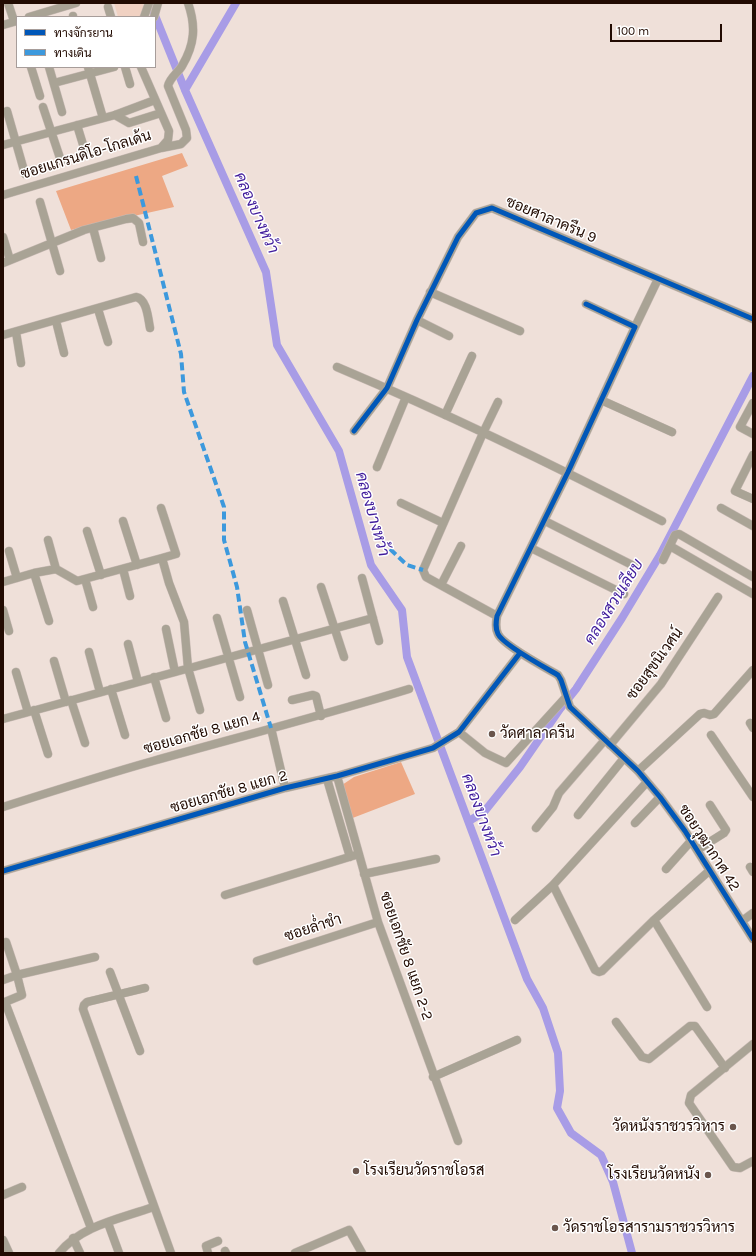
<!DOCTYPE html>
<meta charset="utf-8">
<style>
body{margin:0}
#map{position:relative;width:756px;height:1256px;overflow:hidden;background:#efe0d9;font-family:Karla,Sarabun,sans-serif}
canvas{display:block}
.frame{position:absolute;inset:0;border:4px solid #220b02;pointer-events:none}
.legend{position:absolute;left:16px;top:16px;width:140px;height:52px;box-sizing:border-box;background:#fff;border:1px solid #a79d9a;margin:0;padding:5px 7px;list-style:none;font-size:12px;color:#220b02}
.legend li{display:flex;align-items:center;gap:8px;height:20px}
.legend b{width:20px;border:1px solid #a79d9a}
.scale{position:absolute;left:610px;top:24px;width:112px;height:18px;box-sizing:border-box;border:2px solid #220b02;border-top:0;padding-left:5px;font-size:12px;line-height:14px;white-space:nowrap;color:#220b02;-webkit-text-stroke:3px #fff;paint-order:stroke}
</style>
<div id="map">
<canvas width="756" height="1256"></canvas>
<div class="frame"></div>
<ul class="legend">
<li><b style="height:5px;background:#0057b8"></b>ทางจักรยาน</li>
<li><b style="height:5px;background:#3c99dd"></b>ทางเดิน</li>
</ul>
<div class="scale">100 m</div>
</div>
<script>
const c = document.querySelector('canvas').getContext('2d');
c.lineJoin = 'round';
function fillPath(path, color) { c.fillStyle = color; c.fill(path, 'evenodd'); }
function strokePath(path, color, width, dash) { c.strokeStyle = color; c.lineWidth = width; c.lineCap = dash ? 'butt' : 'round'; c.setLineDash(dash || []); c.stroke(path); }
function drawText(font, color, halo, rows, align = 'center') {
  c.font = font + ' Karla,Sarabun,sans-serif'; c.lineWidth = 3; c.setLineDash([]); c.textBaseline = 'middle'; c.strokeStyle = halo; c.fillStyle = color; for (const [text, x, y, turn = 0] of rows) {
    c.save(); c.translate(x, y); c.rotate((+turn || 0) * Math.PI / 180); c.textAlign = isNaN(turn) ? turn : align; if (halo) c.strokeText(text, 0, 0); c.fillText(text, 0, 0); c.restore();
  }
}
const green = new Path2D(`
 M114,3H143L144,8L141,17H118Z`);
const forest = new Path2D(`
 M182,153L188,166L162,176L174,207L71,230L56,191Z
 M401,762L415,794L350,819L342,785L354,777Z`);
const canal = new Path2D(`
 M150,3L185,90L266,272L277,345L339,451L371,565L402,610L407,657L527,979L543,1008L558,1053L560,1091L557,1108L571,1133L601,1155L613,1182L632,1253
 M185,90L236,3
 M469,821L484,812L520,767L560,709L576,689L622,618L660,555L753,376`);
const minor = new Path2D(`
 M8,3L14,21
 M108,7L111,17
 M73,16V17
 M29,17L76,3
 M144,17L149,3
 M154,17L158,3
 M3,25L17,21
 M31,67L40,96
 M49,67L62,112
 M88,67L103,118
 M125,67L130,84
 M54,83L114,67
 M43,107L61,161
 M7,111L25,174
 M115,115L129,123L161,113
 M77,125L85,151
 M3,145L115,115L155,100
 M161,148L181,144L187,138L186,130L168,86C170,77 178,73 182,66C195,44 196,26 188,3
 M3,195L161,148L168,140L169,131L141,67
 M40,202L60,271
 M93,228L101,258
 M3,237L10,260
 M3,263L84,230L126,219L133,218L139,223L143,242
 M430,292L520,331
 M586,304L635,327L568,472L497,616C496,622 495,628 498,634C503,645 546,668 558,675L561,680L570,707L638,771L660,797L685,831L753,939
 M98,309L108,342
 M417,320L449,336
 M56,321L64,353
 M635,327L658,279
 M16,332L21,363
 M3,335L136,297C147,299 148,318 150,328
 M337,367C448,414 556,466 662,521
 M601,400L672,432
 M753,403L740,427L753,434
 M445,415L472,356
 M354,431L387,388L417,320L458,237L476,213L492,208L753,319
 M753,455L735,491L753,499
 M377,467L406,397
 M401,503L443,523
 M161,508L176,554L162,558
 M721,508L753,526
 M123,521L137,565
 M545,521L634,566
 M87,531L101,575
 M48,540L56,569
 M670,546L753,594
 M531,548L624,594
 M9,551L17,578
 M663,560L675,535L679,534L753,577
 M123,569L130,596
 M34,573L49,621
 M362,578L379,641
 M85,579L93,607
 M3,582L34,573L56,569L77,581L162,558L169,583L184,622L188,668L200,710
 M441,585L461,546
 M321,587L344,657
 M283,601L306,675
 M3,610L9,631
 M247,610L268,685
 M497,616L426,577L423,570L483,433L498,402
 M217,618L240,697
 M166,629L175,672
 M128,644L138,682
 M89,652L100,692
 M54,661L66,702
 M16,672L28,712
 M154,677L166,718
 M111,689L125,735
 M71,700L85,743
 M292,700L313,695L316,696L321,716
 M34,710L48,754
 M3,719L373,618
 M750,723L753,728
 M271,728L285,788
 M459,732L485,753L506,763L566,697
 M711,735L753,797
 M610,745L661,684L718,597
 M638,771L700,714L704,713L710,715L714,714L753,670
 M337,776L378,922L458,1141
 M327,779L350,857
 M3,807C53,791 103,775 153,761C239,737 324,715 409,689
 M578,815L624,758
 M635,823L660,797
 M536,828L553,807L559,793L604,741
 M697,850L724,833L726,830L710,805
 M750,867L753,872
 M666,869L691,841
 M3,871L285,788L337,776L433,748L459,732L520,653
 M364,874L436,859
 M553,885L595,970L599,972L602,971L654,920L709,871
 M225,895L359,854
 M515,920L553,885L647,782
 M654,920L707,1007
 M742,921L753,913
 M257,961L378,922
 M110,972L140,1051
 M3,980L17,975L6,942
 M145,988L87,1002L84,1005L83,1009L171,1253
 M616,1022L642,1057L649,1059L690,1026H695L725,1068
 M753,1044L691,1095L689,1103L733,1167L740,1168L753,1161
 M433,1077L517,1040
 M3,1195L22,1187
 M108,1223L119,1253
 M91,1228L5,1002L22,995L17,975L95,957
 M73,1238L80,1253
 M3,1240L9,1253
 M225,1251L226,1253
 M59,1253C82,1225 120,1219 153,1207
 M208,1253L206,1246L218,1241
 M295,1253L349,1230L362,1253`);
const quiet = new Path2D(`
 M136,176L181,354L184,392L224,507V540L237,587L245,642L271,728
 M390,549L407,565L423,570`);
const cycleway = new Path2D(`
 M586,304L635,327L568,472L497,616C496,622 495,628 498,634C503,645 546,668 558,675L561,680L570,707L638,771L660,797L685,831L753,939
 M354,431L387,388L417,320L458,237L476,213L492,208L753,319
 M3,871L285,788L337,776L433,748L459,732L520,653`);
const markers = [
 [492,734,4,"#6a564d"],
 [733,1127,4,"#6a564d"],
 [356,1171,4,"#6a564d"],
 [708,1175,4,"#6a564d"],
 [555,1228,4,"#6a564d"]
];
const streetNames = [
 ["ซอยแกรนดิโอ-โกลเด้น",86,155,-17],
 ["ซอยศาลาครืน 9",551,220,23],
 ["ซอยสุขนิเวศน์",655,664,-54],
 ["ซอยเอกชัย 8 แยก 4",202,733,-16],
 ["ซอยเอกชัย 8 แยก 2",229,792,-16],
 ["ซอยวุฒากาศ 42",709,848,57],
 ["ซอยล่ำชำ",313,928,-18],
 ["ซอยเอกชัย 8 แยก 2-2",406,956,71]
];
const poiNames = [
 ["วัดศาลาครืน",500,734],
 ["วัดหนังราชวรวิหาร",725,1127,"right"],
 ["โรงเรียนวัดราชโอรส",364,1171],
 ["โรงเรียนวัดหนัง",700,1175,"right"],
 ["วัดราชโอรสารามราชวรวิหาร",563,1228]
];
const waterNames = [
 ["คลองบางหว้า",256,213,66],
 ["คลองบางหว้า",372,514,74],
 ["คลองสวนเลียบ",614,602,-58],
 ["คลองบางหว้า",481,815,70]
];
fillPath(green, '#f0d1c2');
fillPath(forest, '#eda884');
strokePath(canal, '#a89ce6', 8);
strokePath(minor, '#c8bab4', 9);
strokePath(minor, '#a9a395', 8);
strokePath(quiet, '#3c99dd', 4, [8, 4]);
strokePath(cycleway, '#0057b8', 5);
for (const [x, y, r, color] of markers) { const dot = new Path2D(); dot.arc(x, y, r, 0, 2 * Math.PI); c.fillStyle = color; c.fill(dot); strokePath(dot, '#fff', 1.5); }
drawText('15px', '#220b02', '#fff', streetNames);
drawText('15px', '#220b02', '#fff', poiNames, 'left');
drawText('italic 16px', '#401c9c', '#fff', waterNames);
</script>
